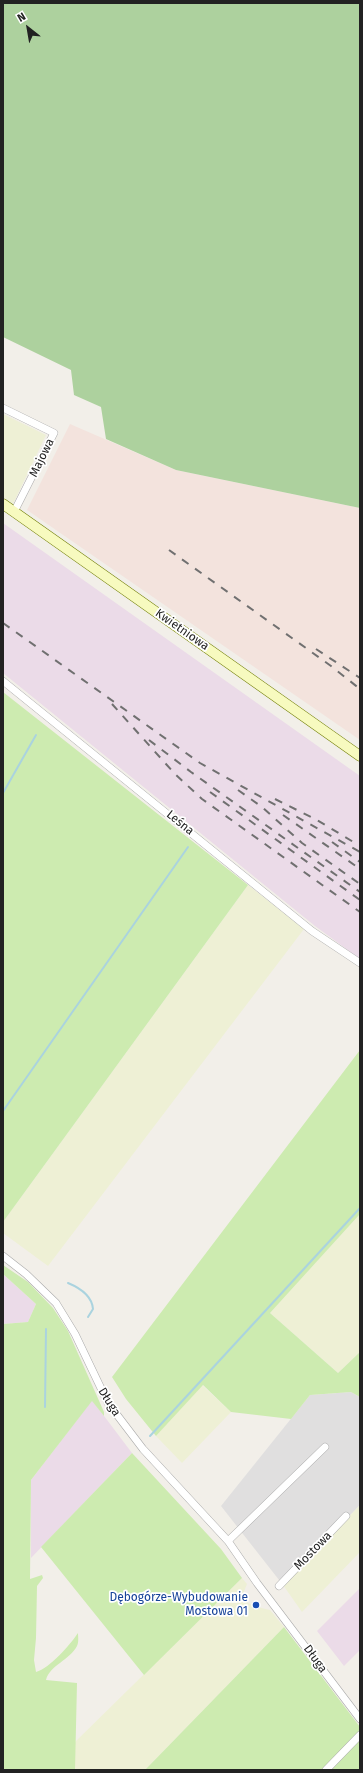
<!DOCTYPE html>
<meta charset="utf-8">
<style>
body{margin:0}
#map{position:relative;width:363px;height:1773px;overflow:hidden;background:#f2efe9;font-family:"Fira Sans",sans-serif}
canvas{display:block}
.frame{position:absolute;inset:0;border:4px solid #222;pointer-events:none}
.north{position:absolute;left:8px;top:8px;width:40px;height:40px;-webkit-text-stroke:3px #fff;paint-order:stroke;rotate:329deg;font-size:11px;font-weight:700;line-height:16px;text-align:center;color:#222}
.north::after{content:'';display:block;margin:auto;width:14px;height:18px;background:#222;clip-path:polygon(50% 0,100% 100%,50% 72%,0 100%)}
</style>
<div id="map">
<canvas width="363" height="1773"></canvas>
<div class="frame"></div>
<div class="north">N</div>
</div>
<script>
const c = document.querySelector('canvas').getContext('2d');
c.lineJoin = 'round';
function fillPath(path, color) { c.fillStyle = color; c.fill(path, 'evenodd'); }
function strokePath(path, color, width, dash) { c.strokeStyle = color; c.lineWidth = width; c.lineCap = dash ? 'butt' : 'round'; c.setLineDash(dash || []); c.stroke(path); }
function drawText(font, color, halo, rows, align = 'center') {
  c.font = font + ' "Fira Sans",sans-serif'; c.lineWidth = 3.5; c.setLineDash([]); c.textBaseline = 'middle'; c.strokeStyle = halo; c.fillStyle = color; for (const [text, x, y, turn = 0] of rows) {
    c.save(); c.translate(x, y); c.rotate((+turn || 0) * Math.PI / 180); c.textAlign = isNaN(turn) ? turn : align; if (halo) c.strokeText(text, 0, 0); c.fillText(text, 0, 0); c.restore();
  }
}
const residential = new Path2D(`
 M351,1392L360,1397V1505L283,1585L221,1506L310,1395Z`);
const industrial = new Path2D(`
 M3,523L360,776V959L315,926L3,673Z
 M3,1274L36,1304L28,1322L3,1324Z
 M92,1400L132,1453L31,1558V1480Z
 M360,1588V1650L344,1666L317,1631Z`);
const military = new Path2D(`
 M70,424L176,470L360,508V740L27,510Z`);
const farmland = new Path2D(`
 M3,414L46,435L13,504L3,497Z
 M248,885L304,929L48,1266L3,1233V1222Z
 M360,1214V1352L338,1373L270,1313Z
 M202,1385L231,1412L182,1463L156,1436Z
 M360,1505V1552L302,1612L283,1585Z
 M242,1578L247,1584L243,1594L248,1603L257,1607L270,1610L284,1627L145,1770H75V1742Z`);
const grass = new Path2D(`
 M3,692L248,885L3,1222Z
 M360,1050V1214L270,1313L338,1373L360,1352V1397L351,1392L310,1395L291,1419L231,1412L203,1385L156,1436L126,1399L112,1377Z
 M3,1265L28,1282L53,1308L68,1331L104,1412V1416L92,1401L31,1480L30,1579L42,1575L43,1578L37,1586L36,1638L34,1660L36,1672C50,1668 70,1645 78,1633C78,1637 79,1642 77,1646C70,1660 50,1665 46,1680L77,1683L75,1770H3V1324L28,1322L36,1304L3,1274Z
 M132,1453L221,1549L242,1578L144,1675L41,1547Z
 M284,1627L360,1727V1770H145Z`);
const forest = new Path2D(`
 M3,3H360V508L176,470L106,439L101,407L74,395L71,370L3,337Z`);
const stream = new Path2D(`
 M3,793L36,735
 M3,1111L188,847
 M68,1283C80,1288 92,1296 93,1309L88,1317
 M45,1407L46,1329
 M150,1436L360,1208`);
const street = new Path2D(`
 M3,408L54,433L14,512
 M3,681L312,931L360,963
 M3,1256L26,1274L56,1303L75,1334L108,1403L143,1449L228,1541L257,1583L360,1719
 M228,1541L325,1447
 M279,1586L346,1516
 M326,1770L360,1735`);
const secondary = new Path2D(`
 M3,504L360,756`);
const rail = new Path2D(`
 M169,550L331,666L360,689
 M3,623L200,763L360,852
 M316,649L360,678
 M112,704L175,774L202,799L360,912
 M149,740L191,772L360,892
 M238,790L262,807L302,843L360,884
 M210,792L360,900
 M275,799L317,820L355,843
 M283,815L360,869
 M332,842L360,862`);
const markers = [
 [256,1605,4,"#1a4fb4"]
];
const streetNames = [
 ["Majowa",42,458,-64],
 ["Kwietniowa",182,630,35],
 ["Leśna",180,823,39],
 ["Długa",109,1402,58],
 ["Mostowa",313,1551,-46],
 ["Długa",315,1659,54]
];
const transitNames = [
 ["Dębogórze-Wybudowanie",248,1598],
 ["Mostowa 01",248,1612]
];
fillPath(residential, '#e0dfdf');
fillPath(industrial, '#ebdbe8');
fillPath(military, '#f3e3dd');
fillPath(farmland, '#eef0d5');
fillPath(grass, '#cdebb0');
fillPath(forest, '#add19e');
strokePath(stream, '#aad3df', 2);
strokePath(street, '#a9a9a9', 8);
strokePath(secondary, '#707d05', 11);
strokePath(street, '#fff', 7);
strokePath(secondary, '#f7fabf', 10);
strokePath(rail, '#707070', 2, [8, 8]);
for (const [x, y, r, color] of markers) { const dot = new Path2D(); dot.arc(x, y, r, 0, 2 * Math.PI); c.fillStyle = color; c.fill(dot); strokePath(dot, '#fff', 1.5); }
drawText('12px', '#222', '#fff', streetNames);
drawText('12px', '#164399', '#fff', transitNames, 'right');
</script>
